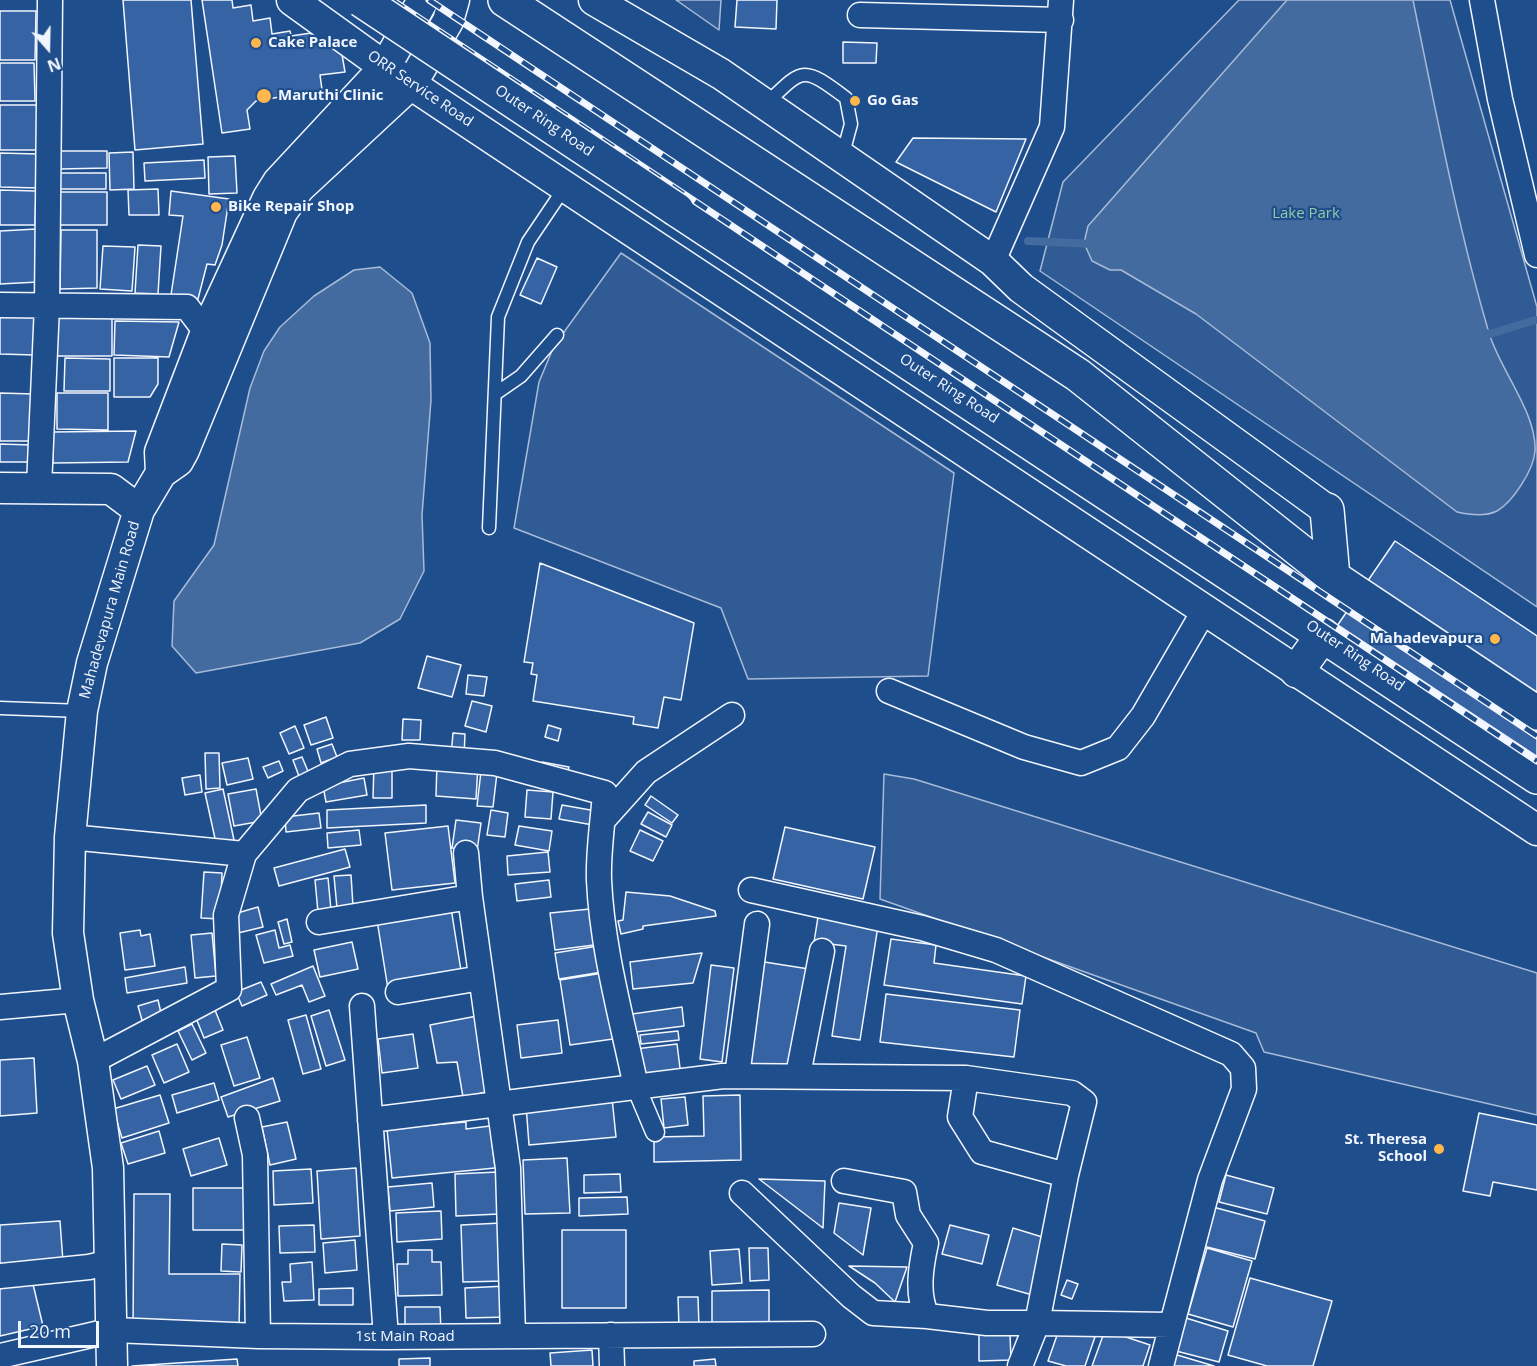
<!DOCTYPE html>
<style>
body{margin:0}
#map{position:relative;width:1537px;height:1366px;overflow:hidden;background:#1f4e8c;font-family:"Open Sans",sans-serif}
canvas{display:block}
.north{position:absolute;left:18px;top:18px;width:60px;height:60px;-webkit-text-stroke:4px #1f4e8c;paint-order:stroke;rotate:160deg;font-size:16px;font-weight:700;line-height:24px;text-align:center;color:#f2f6ff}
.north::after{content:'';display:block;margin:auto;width:21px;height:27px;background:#f2f6ff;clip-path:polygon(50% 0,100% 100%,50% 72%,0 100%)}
.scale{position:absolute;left:18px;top:1321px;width:81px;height:27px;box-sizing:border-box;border:3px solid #f2f6ff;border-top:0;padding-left:8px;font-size:18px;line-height:21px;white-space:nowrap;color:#f2f6ff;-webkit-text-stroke:4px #1f4e8c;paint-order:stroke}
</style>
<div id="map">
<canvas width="1537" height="1366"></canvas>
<div class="north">N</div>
<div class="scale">20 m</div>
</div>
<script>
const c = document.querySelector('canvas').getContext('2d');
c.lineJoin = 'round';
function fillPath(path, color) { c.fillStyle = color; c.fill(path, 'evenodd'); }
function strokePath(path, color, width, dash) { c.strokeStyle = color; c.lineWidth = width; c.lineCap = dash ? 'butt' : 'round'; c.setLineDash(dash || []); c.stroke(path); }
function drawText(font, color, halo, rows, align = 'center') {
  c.font = font + ' "Open Sans",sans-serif'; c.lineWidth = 4.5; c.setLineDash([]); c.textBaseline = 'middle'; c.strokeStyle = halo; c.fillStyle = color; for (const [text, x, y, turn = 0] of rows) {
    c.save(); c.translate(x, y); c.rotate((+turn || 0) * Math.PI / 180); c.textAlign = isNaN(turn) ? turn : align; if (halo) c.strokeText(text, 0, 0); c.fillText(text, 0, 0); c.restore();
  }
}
const green = new Path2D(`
 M676,0H721L719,30Z
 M1239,0H1450L1537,307V607L1040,271L1063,182Z
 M621,253L954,473L928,676L748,679L721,608L514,528L539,382L554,346Z
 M884,774L914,779L1537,973V1115L1264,1052L1256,1033L880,899Z`);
const water = new Path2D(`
 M1287,0H1413C1436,112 1457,224 1489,333C1500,370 1537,413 1535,451C1534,469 1513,502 1497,511C1485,517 1470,515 1457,512L1196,314L1121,270H1110L1092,261L1084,243L1088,226Z
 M380,267L412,293L430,343L431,400L422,515L424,571L400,619L360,643L196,673L172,646L174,601L214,545L250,388L264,351L280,327L314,296L354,270Z`);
const stream = new Path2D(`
 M1028,241L1094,244
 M1480,332L1490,334L1535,320`);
const building = new Path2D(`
 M123,0H191L203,144L135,150Z
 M202,0H232L233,8L251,5L253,21L270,18L272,34L290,31L291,36L311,33L312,39L325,38L326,45L340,43L345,72L320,75L322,90L256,101L247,110L250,129L222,133Z
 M737,0H777L776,29L735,27Z
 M0,11H36L35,60H0Z
 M843,42L877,43L876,63H843Z
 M0,63H34L35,101H0Z
 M0,105H38L37,150H0Z
 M913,138L1026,139L996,212L896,162Z
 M60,151H107V168L60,169Z
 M133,152L134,189L110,190L109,153Z
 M0,153L38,154L37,188L0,187Z
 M235,156L237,193L209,194L208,157Z
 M204,160L205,178L145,181L144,163Z
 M58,173H106V189H58Z
 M158,189L159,215H129L128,190Z
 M0,190L36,191L35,225H0Z
 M171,191L229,199L222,245L215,265L207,264L198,299L171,295L183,216L169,215Z
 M59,192H107V225H59Z
 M37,229L38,282L0,284V231Z
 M61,230H97V288L60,289Z
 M138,245L161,246L158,294L135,293Z
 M103,246L135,247L132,291L100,289Z
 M537,258L557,267L541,304L520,295Z
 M0,316L36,317L35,355L0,354Z
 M56,316H112V356H56Z
 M115,321L179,322L169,357L114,355Z
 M65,358L110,359V391H64Z
 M114,358H158V384L150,397H114Z
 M0,393L34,394L33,441H0Z
 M57,393H108V430L57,429Z
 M136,431L128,462L53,463L52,432Z
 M0,444L32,445V462H0Z
 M1395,541L1537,636V760L1337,626Z
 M540,563L694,623L681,700L664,697L658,728L633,724L634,717L533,701L537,675L531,674L533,663L524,662Z
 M427,656L461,665L452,697L418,688Z
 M468,675L487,677L484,696L466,694Z
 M472,701L492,706L486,732L465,726Z
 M326,717L333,738L311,745L304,725Z
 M403,719L421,720L420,740H402Z
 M548,725L561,729L558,741L545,737Z
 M295,726L304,748L289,754L280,733Z
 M453,733L465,734L464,757L451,756Z
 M332,744L337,757L321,763L317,749Z
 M205,753H219L220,788L206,789Z
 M302,757L310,776L300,779L293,760Z
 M248,758L253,779L227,785L222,763Z
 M279,761L283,771L268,778L263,767Z
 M542,762L569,767L566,776L540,770Z
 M437,763L478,765L476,799L436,796Z
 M374,764H392V798H373Z
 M481,771L497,773L493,807L477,806Z
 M200,775L202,792L185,795L182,778Z
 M364,778L367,795L326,802L323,786Z
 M223,789L234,840L216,843L205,793Z
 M256,789L262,821L234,826L228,794Z
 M527,790L553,792L551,819L525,817Z
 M651,796L678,815L672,823L645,805Z
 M426,805V823L327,828V810Z
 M562,805L596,811L593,825L559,819Z
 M491,810L508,813L505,837L487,835Z
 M648,812L672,825L666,837L641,824Z
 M319,813L321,828L286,832L285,817Z
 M456,820L481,823L477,851L452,848Z
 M448,826L455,883L392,890L385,833Z
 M519,826L552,831L549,851L515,845Z
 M785,827L875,847L863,899L773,879Z
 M359,830L361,845L328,848L327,833Z
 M640,830L663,841L653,861L630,851Z
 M345,849L350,867L279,886L274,868Z
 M548,852L550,872L508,875L507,856Z
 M204,872L222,873L220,919L201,918Z
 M351,875L353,906L337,908L334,876Z
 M328,878L331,910L318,912L315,880Z
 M549,880L551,897L517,901L515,884Z
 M626,892L670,896L715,911L716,916L643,926V929L621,934L618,921L623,920Z
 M258,907L263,927L238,933L234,914Z
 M451,908L462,977L388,989L377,920Z
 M590,909L594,945L555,950L550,913Z
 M818,917L878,926L860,1040L832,1036L846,946L814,942Z
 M287,919L292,942L284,944L278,922Z
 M140,930L141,936L150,934L155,966L125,970L120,933Z
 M275,930L279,948L290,945L293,956L264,963L256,935Z
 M212,933L216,976L195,978L191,935Z
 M891,939L936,945L934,963L1026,976L1022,1004L884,985Z
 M352,942L358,969L320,977L314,950Z
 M598,946L602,972L559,979L555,953Z
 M702,953L693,983L633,989L630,962Z
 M758,961L809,969L793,1072L742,1065Z
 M711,965L734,968L722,1062L700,1059Z
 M313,966L325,996L309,1002L302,985L276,995L271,984Z
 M185,967L187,983L127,993L125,978Z
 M603,973L613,1039L570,1045L560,980Z
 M261,982L267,995L242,1006L236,992Z
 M886,994L1020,1010L1014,1057L880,1042Z
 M158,1000L164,1026L145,1031L138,1006Z
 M682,1007L684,1026L628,1033L625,1015Z
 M215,1010L223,1030L204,1038L196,1018Z
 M329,1010L345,1060L326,1066L311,1016Z
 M306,1015L321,1069L303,1074L288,1020Z
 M477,1016L491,1091L463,1097L457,1062L437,1063L430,1025Z
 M558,1020L562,1053L521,1058L517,1025Z
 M192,1024L206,1053L192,1060L178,1031Z
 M678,1031L679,1040L641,1044L640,1035Z
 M413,1034L418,1068L382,1073L378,1039Z
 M247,1037L260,1078L234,1086L221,1045Z
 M177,1044L189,1072L164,1083L152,1055Z
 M677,1044L681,1076L640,1081L635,1049Z
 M34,1058L37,1113L0,1116V1060Z
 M147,1066L155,1085L121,1099L113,1080Z
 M273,1078L280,1101L228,1117L221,1097Z
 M214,1083L219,1100L177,1113L172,1095Z
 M160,1095L169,1123L122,1138L113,1109Z
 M740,1095L741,1160L654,1162V1137L704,1136L703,1096Z
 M685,1097L688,1125L664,1128L661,1099Z
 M612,1098L616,1137L529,1145L526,1105Z
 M1479,1113L1537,1125V1190L1493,1182L1490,1196L1463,1191Z
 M287,1122L296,1159L270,1165L262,1127Z
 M466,1122V1129L490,1126L495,1168L392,1178L387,1129Z
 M159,1131L165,1153L128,1164L121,1143Z
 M219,1138L227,1165L191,1176L183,1149Z
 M567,1158L570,1213L525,1214L523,1160Z
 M356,1168L360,1236L321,1239L317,1171Z
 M311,1169L313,1203L274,1205L273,1171Z
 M498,1172L499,1214L456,1216L455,1174Z
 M620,1174L621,1192L584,1193V1175Z
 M1226,1175L1274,1188L1267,1214L1219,1202Z
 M759,1179L825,1181L823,1228Z
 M432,1183L434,1207L390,1211L388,1187Z
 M193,1188H252L251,1230H193Z
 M134,1194H170L169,1274H240L239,1329L133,1330Z
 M627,1197L628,1214L579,1216V1198Z
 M839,1203L871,1208L863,1255L834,1233Z
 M1213,1207L1265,1221L1255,1259L1203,1246Z
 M441,1211L442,1239L397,1242L396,1213Z
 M60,1221L63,1262L0,1266V1225Z
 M501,1223L503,1281L463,1282L461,1225Z
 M314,1225L315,1252L280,1253L279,1226Z
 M950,1225L989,1235L982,1264L942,1254Z
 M1013,1228L1052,1240L1036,1296L997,1285Z
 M562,1230H626V1308H562Z
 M355,1240L357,1270L325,1273L323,1243Z
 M222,1244L242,1245L241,1272L221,1271Z
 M749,1248H768L769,1280L750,1281Z
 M1207,1248L1252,1261L1233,1327L1188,1314Z
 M739,1249L742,1283L712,1285L710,1251Z
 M408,1250H432V1262H441L442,1295L398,1296L397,1264H408Z
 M312,1262L314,1300L284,1301L282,1282H291L290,1264Z
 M849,1266L907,1267L895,1302L875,1283Z
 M1250,1278L1332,1301L1313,1366H1267L1228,1355Z
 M32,1280L43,1326L0,1336V1288Z
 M1067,1280L1078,1284L1072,1299L1061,1295Z
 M507,1286L508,1317L466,1318L465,1288Z
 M353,1288V1305H319V1289Z
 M769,1290V1324H712V1291Z
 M678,1297H698L699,1328H679Z
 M405,1307H440L441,1332L405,1333Z
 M1186,1318L1228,1331L1219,1362L1176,1351Z
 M1061,1324L1097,1331L1085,1366H1066L1048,1361Z
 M1105,1330L1150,1345L1143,1366H1092Z
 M979,1334H1010L1011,1360L979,1361Z
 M592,1350L593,1366H551L550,1353Z
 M1174,1354L1214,1366H1170Z
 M430,1358V1366H399V1359Z
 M237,1359L238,1366H132Z
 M715,1359L716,1366H694V1361Z`);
const service = new Path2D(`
 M766,104C803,68 802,65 846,98L851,124L842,157
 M495,394L521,376L557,335
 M489,528L498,317L528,242L565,187
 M0,708L82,711`);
const pedestrian = new Path2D(`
 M636,1087L655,1132`);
const minor = new Path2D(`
 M1482,0L1500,99L1537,255
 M860,15L1061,20
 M993,261L1052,127L1061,0
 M0,305L187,307L206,332
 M39,487L47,305L50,0
 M889,691L1024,747L1081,763L1118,748L1143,716L1204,611
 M603,820L646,772L732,715
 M70,837L244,854
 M466,853L470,897
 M751,890L922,928L996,950L1231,1054L1243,1068L1244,1089L1210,1180L1161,1366
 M319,922L470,897L508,1168L513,1335
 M398,992L481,978
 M362,1006L386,1337
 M0,1007L78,1000
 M93,1061L229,989L226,915L244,854L298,790L350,764L409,756L495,763L605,793C603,821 598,851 599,880C602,949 622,1019 636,1087
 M798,1075L822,951
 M737,1076L757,924
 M966,1078L1072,1093L1084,1102L1066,1175
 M247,1118L255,1155L258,1336
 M370,1120L723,1076L966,1078L960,1117L982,1152L1066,1175L1037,1323L1170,1325
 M844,1181L904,1192L908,1215L926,1243C921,1266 916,1294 927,1316
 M742,1193L851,1296L873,1313L927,1316L987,1323H1037L1020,1366
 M0,1276L89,1267L111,1262
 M611,1335L612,1366
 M0,1356L113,1330L258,1336L386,1337L813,1334`);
const tertiary = new Path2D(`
 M292,0L385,67L549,176L1537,830
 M594,0L721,74L993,261L1021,288L1327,510
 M161,473L178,461L184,450L282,212L299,188L412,83L448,21L454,0
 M0,488L111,489L139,510
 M112,1366L108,1168L93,1061L78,1000L68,933L70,837L82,711L92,663L139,510L161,473L160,452L206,332L268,198L278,182L385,67L423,0`);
const trunk = new Path2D(`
 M505,0L1078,375L1333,577L1537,713
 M677,210L1537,777
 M1327,510L1333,577
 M1297,671L1323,635`);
const rail = new Path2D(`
 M392,0L1537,761
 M429,0L1537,736`);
const trunkBridge = new Path2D(`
 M361,0L677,210`);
const markers = [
 [256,43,6,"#ffb74d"],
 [264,96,8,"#ffb74d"],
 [855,101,6,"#ffb74d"],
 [216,207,6,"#ffb74d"],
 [1495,639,6,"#ffb74d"],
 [1439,1149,6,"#ffb74d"]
];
const poiNames = [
 ["Cake Palace",268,43],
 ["Maruthi Clinic",278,96],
 ["Go Gas",867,101],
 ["Bike Repair Shop",228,207],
 ["Mahadevapura",1483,639,"right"],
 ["St. Theresa",1427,1140,"right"],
 ["School",1427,1157,"right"]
];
const streetNames = [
 ["ORR Service Road",420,89,34],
 ["Outer Ring Road",544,121,34],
 ["Outer Ring Road",949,389,33],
 ["Mahadevapura Main Road",110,610,-74],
 ["Outer Ring Road",1355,656,34],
 ["1st Main Road",405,1337]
];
const parkNames = [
 ["Lake Park",1306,214]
];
fillPath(green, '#305b95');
strokePath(green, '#a8bbd7', 1.5);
fillPath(water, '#446ba0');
strokePath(water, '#a8bbd7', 1.5);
strokePath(stream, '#446ba0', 8);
fillPath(building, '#3563a3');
strokePath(building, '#f2f6ff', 1.5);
strokePath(service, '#f2f6ff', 15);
strokePath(pedestrian, '#f2f6ff', 21);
strokePath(minor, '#f2f6ff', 27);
strokePath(tertiary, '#f2f6ff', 33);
strokePath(trunk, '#f2f6ff', 36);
strokePath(service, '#1f4e8c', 12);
strokePath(pedestrian, '#1f4e8c', 18);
strokePath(minor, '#1f4e8c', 24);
strokePath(tertiary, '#1f4e8c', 30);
strokePath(trunk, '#1f4e8c', 33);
strokePath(rail, '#f2f6ff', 7);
strokePath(rail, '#1f4e8c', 4.5, [14]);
strokePath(trunkBridge, '#f2f6ff', 36, []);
strokePath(trunkBridge, '#1f4e8c', 33);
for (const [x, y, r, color] of markers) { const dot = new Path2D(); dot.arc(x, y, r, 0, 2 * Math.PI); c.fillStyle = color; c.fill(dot); strokePath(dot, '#1f4e8c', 2); }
drawText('bold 15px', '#f2f6ff', '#1f4e8c', poiNames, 'left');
drawText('15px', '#f2f6ff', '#1f4e8c', streetNames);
drawText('15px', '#97c8a6', '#1f4e8c', parkNames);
</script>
